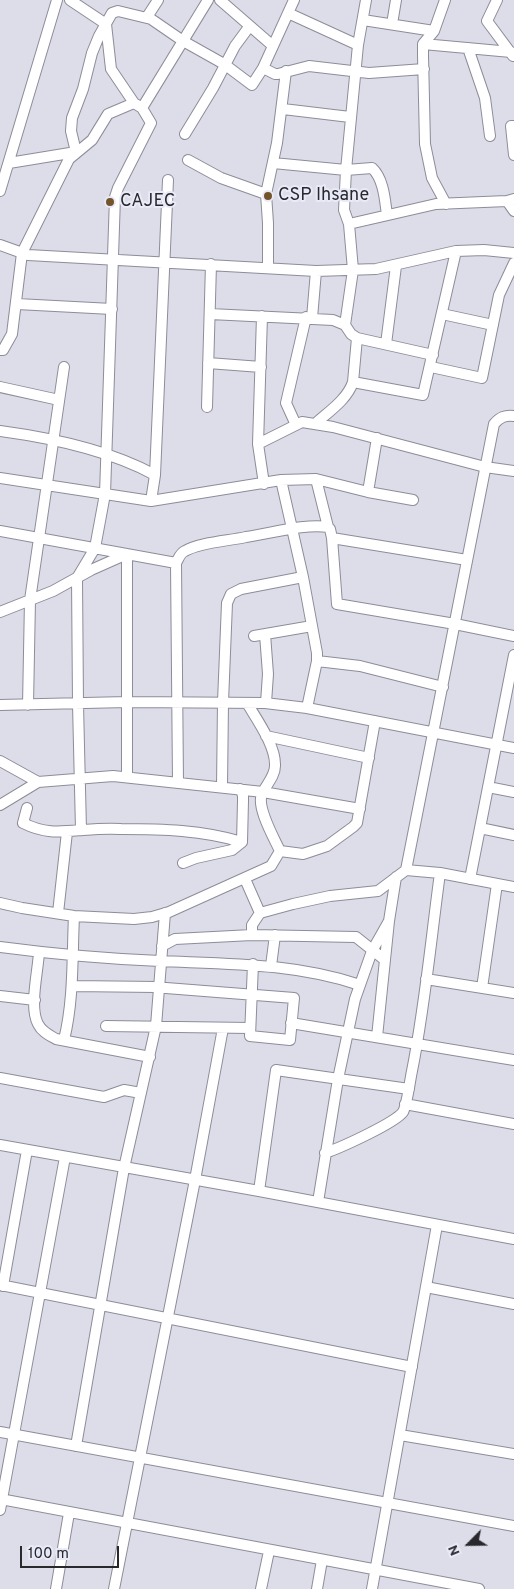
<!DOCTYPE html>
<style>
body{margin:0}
#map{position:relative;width:514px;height:1589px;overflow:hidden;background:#dcdde9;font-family:Overpass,sans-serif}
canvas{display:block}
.north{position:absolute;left:444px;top:1519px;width:50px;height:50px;-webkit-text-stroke:4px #e9eaf7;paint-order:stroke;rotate:247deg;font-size:14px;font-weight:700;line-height:20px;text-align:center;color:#28282d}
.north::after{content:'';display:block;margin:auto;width:18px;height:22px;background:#28282d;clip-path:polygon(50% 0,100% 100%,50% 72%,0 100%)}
.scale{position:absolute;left:20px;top:1546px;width:99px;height:22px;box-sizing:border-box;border:2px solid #28282d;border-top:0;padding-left:6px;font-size:15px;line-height:18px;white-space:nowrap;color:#28282d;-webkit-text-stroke:4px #e9eaf7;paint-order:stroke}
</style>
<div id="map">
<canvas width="514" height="1589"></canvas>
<div class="north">N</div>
<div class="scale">100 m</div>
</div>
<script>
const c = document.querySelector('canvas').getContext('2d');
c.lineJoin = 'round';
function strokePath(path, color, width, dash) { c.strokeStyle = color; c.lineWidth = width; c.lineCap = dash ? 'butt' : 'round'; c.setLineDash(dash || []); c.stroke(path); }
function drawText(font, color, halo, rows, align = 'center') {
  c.font = font + ' Overpass,sans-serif'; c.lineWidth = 4; c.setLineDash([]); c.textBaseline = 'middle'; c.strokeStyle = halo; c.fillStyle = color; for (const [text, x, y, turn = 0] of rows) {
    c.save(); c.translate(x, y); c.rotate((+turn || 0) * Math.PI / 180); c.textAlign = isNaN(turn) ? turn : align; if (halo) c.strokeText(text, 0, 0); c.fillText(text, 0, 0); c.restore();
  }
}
const minor = new Path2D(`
 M70,0L106,24L111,69L134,103L142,108L151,123L118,188L115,197L105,494L95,548L77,578L78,704L81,830
 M220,0L273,46
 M445,0L434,31L423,44V55L425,144L432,178L446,204
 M497,0L487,21L513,56
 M288,13L358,45
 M147,17L158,0
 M363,20L434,31
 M392,24L396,0
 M423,44L511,52
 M468,48L485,98L490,136
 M263,68L275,74H278L309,66L369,73L424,69
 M142,108L208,0
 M283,109L350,117
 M514,126H511L514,155
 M185,134L213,88L235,46L249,27
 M188,160L221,178L266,194
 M9,163L76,152L71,131L72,118L83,89L92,53L99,36L112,13L118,11L151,19L183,41L224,64L252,85L263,68L294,0
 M273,163L346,170L372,168C384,179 385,201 387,215
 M0,191L57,0
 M507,201L514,211
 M349,224L436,204L507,201L514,199
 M0,245L28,255L316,271L376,269L456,251L484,250L514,253
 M268,268V223L266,194L277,143L286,71
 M17,304L112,309
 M210,314L333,320L345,325L351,334L357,338L433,355
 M442,314L493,325
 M262,316L258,444L264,484
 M312,318L316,271
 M345,325L353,270L349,224L344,210L346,170L358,45L366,0
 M386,344L396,266
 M0,350H3L12,334L22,253L69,159L92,140L108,114L134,103
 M208,363L261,367
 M431,367L482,378L499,295L514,263
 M353,382L423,395L456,251
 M0,387L59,400
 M207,407L211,264
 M315,424C328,412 347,400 353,382L357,338
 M296,425L286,403L306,317
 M0,431C52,438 109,450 155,475
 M258,444L302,422L333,427L485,467L514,471
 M0,478L151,501L281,480L316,479L368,492L413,500
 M316,479L328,527
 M281,480L303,577L317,653V661L307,708
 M368,492L377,438
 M151,501L155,475L168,180
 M0,531L176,563
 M332,538L467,560
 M0,612L53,591L91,570L127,554V777
 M265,634L268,674L266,703
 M254,636L312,626
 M317,661L360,666L443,687
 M247,703C257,720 276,746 275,766C275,776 266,785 262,794C256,807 274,838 280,851
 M0,705L127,702L265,703L307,708L514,748
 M28,705L30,600L64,367
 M266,736L369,758
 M0,761L38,782
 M178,782L176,563C179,558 180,553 185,551C201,542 228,541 246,537C269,534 306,523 328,527L330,529L332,538L337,604L455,624L514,636
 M222,787L223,702L227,603L231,594L241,589L303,577
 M488,787L514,792
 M240,789L243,795V801L242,842
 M0,805L38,782L113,776L263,792L360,809
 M27,808L23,823C45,834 59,832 83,830C95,829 108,828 121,829C162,829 202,830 242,842
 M480,828L514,835
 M183,863L196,858L232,850L242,842
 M406,870L494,424C500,417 505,415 514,416
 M245,879L260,913
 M470,879L514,655
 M0,903L22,908L74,916L134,919L152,917L169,912L271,866L280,851L303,854L327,846L353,827L357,823L375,721
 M58,913L67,832
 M252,935V925L260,913L293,904L330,896L378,891L406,870L440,873L514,887
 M162,946L175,939L252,935L356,937L385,960
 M0,947C53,954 106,959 160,961C228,964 295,963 360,985
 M39,952C38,972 29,1007 38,1024C42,1032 49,1035 56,1039L150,1057
 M271,966L275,935
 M426,979L514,993
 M72,986L156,987L166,988L294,998L290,1040L250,1036C251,1012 252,988 253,964
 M482,988L497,884
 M0,996L35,1000
 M291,1023L514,1060
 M106,1026L250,1028
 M377,1037L389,921L396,877
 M64,1040C74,999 72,957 74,916
 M0,1078L104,1097L124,1090L141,1093
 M405,1104L514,1124
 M0,1145L259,1191L514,1239
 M325,1153C340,1148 395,1123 403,1112C407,1105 410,1080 412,1071C425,1006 431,939 440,873
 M259,1191L276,1070L409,1089
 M318,1202L338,1079L355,999L372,951L389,921
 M0,1285L412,1367
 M3,1286L27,1150
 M426,1287L514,1304
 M0,1432L514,1526
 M400,1435L514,1454
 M76,1446L124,1168L156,1026L165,913
 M0,1499L479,1589
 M0,1510L65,1157
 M56,1589L69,1513
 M114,1589L195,1180L223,1028
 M261,1589L269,1551
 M317,1589L322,1560
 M372,1589L437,1225`);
const markers = [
 [268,196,5,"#74542a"],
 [110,202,5,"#74542a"]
];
const poiNames = [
 ["CSP Ihsane",278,196],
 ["CAJEC",120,202]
];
strokePath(minor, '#8c8d98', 12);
strokePath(minor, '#fff', 10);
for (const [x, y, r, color] of markers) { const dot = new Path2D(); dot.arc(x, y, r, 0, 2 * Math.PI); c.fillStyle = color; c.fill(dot); strokePath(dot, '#e9eaf7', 2); }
drawText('18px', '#28282d', '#e9eaf7', poiNames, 'left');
</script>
